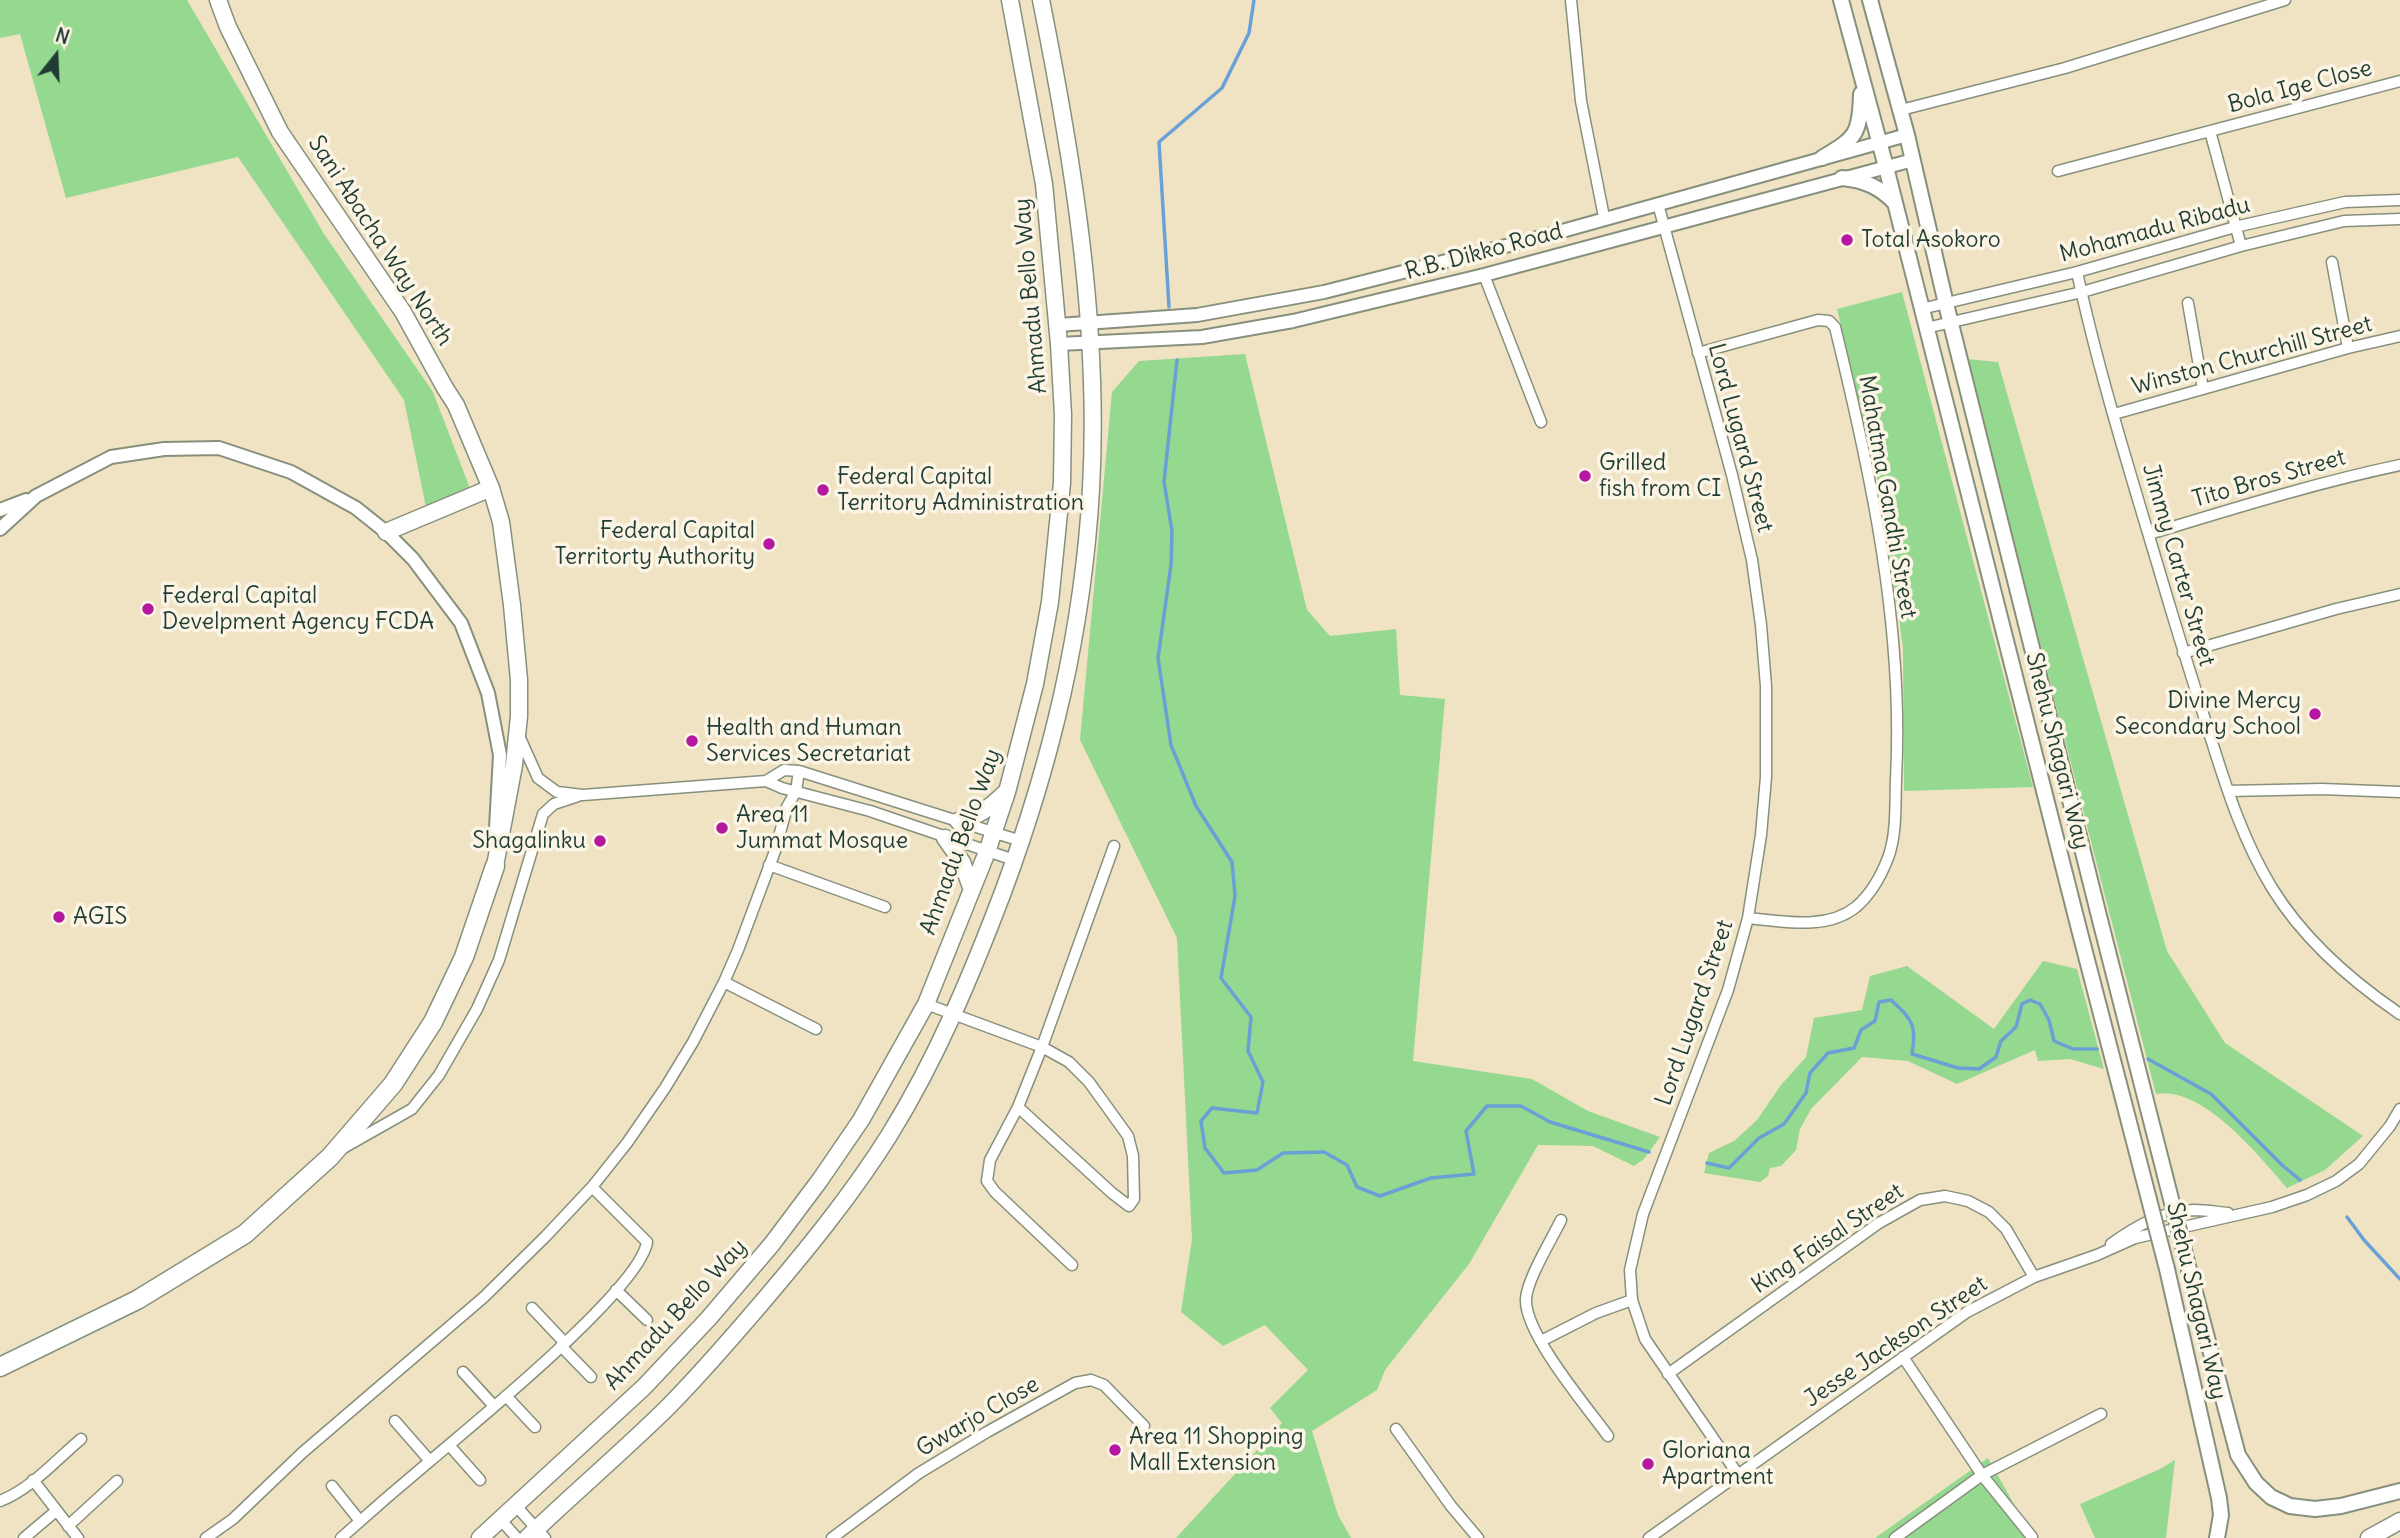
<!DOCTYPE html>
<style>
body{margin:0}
#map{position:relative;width:2400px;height:1538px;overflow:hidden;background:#efe3c4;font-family:Delius,sans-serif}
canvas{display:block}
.north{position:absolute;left:21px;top:21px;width:70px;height:70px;-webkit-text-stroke:5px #fcf5e5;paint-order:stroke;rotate:18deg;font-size:19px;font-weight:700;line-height:28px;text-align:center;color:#1f3d34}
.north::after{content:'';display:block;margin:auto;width:24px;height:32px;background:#1f3d34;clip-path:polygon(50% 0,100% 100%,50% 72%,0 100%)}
</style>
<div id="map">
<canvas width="2400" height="1538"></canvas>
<div class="north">N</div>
</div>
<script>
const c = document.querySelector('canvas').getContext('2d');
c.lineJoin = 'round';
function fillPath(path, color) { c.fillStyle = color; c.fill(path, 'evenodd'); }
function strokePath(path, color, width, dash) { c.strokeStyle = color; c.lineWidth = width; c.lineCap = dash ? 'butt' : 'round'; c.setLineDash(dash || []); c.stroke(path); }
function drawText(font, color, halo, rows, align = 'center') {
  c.font = font + ' Delius,sans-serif'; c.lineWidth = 7; c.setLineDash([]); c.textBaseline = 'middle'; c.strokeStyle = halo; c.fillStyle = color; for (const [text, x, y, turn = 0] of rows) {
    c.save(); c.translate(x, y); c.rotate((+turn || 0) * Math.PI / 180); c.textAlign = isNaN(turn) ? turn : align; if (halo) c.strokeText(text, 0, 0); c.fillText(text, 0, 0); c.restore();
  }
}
const green = new Path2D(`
 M0,0H187L324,234L433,392L471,491L426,507L404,400L238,157L66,198L20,34L0,38Z
 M1902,292L2033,787L1904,791L1903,648L1883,503L1837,309Z
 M1245,354L1307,610L1330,636L1396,629L1400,695L1445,699L1413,1061L1532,1079L1588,1111L1660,1137L1644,1159L1634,1166L1593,1146L1538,1145L1469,1264L1385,1370L1377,1390L1312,1431L1338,1515L1351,1538H1176L1282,1423L1270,1408L1308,1370L1265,1325L1223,1346L1181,1312L1192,1239L1177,938L1080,740L1112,392L1139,361Z
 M1967,359L1998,362L2167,951L2225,1043L2363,1136L2325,1170L2287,1188C2259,1156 2203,1086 2156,1094Z
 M2043,961L2077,969L2104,1069L2070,1059L2038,1061L2035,1050L1957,1084L1908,1061L1862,1057L1811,1109L1800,1129L1796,1150L1781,1166L1770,1168L1768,1176L1760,1182L1704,1173L1709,1153L1734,1141L1757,1120L1781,1085L1806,1057L1814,1018L1862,1010L1870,976L1907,966L1994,1029Z
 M1988,1458L2033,1538H1875Z
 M2175,1460L2166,1538H2095L2080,1504L2160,1469Z`);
const stream = new Path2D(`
 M1169,307L1159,142L1222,88L1249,33L1254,0
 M1177,360L1164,482L1172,531L1171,565L1158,658L1171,745L1196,806L1232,862L1235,896L1221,978L1251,1017L1248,1051L1263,1082L1257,1113L1212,1108L1201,1121L1205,1148L1224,1173L1257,1170L1283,1153L1324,1152L1347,1165L1357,1187L1380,1196L1431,1178L1474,1174L1466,1131L1487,1106H1521L1550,1122L1649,1152
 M2148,1059L2211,1094L2282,1165L2300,1180
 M1707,1163L1729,1168L1759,1138L1784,1124L1806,1093L1810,1073L1828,1053L1854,1048L1861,1030L1875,1021L1879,1002L1891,1000C1912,1019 1917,1025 1912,1054L1958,1068L1979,1069L1996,1057L2001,1041L2016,1027L2022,1004L2030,1000L2040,1004L2049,1020L2054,1041L2073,1049H2097
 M2347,1217L2364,1240L2400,1279`);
const minor = new Path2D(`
 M1571,0L1581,101L1604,217
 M1901,110L2065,68L2285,0
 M2210,131L2241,246
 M2058,171L2400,81
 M1658,204L1732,475L1752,560L1761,625L1766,686V777L1761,835L1748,918L1728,990L1643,1214L1630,1270L1632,1300L1645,1339L1737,1473
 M2332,262L2348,348
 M2077,272C2101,383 2136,491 2168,600C2182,647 2197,694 2212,742C2228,793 2244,842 2272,888C2304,940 2350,980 2400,1014
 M1484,275L1541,422
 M2188,303L2203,389
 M1921,309L2077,272L2235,227L2345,202L2400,200
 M1926,328L2082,292L2241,246L2344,221L2400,219
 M1698,353L1818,320L1829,321L1835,327C1871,474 1904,627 1896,779C1895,805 1897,834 1888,858C1881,876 1870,895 1856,907C1826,931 1782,921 1748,918
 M2114,414L2348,348L2400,336
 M2149,534C2232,509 2315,483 2400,465
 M2183,653L2336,609L2400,594
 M520,738L538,778L557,792L583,795L766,781L782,788L870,811L1014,860
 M766,781L784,770L799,771L1021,841
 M2228,791L2322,789L2400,792
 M769,865L885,907
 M724,982L816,1029
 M926,1004L1042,1047L1069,1062L1089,1082L1128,1136L1133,1156L1134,1199L1129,1206L1112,1193L1018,1107
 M345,1147L412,1109L439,1075L477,1009L499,960L543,814L554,804L578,796
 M1561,1220C1552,1239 1527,1279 1526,1299C1524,1333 1587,1407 1608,1436
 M2111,1244C2136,1226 2162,1211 2194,1210C2205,1210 2217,1212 2228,1213
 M1072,1265L995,1192L987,1181L990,1160L1018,1107L1042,1047L1114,846
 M616,1290L647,1320
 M532,1308L565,1343
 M1541,1341L1596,1313L1632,1300
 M561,1346L591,1377
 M1903,1357L1982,1475L2032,1537
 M463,1372L494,1406
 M1668,1374L1879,1223L1920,1200L1945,1196L1968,1201L1989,1212L2006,1229L2034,1277
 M506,1396L535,1427
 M395,1421L430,1461
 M1396,1429L1451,1506L1478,1538
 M449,1445L480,1480
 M33,1480L78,1538
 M332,1486L360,1521
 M0,1501C31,1489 56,1460 81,1439
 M516,1506L545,1538
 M501,1520L517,1538
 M68,1526L117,1481
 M24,1538L56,1511
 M206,1538L233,1519L302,1453L484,1297L546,1236L592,1187L627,1143L665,1088L693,1042L724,982L738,950L775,851L787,807L796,791L799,771
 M341,1538C370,1512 400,1486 430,1461C472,1425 640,1289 647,1242L592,1187
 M832,1538L919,1473L987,1432L1075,1383L1091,1380L1104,1385L1144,1426
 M1649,1538L1967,1312L2034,1277L2097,1255L2135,1238L2272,1207L2307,1195L2336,1181L2359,1164L2390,1126L2400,1109
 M1895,1538L1982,1475L2101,1414`);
const tertiary = new Path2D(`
 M1058,325L1197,315L1324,292L1537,238L1907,135
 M1059,344L1202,337L1293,321L1484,275L1913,160
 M0,510L26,500
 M0,529L36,496L111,457L164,449L219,448L291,472L356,508L386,532L413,559L461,623L488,693L500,755L496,828`);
const secondary = new Path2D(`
 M1841,0L1886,167L2079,929
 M1870,0L1907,135L1946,304L2101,924
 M1822,158C1855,138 1860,136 1861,94
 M1842,178C1864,180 1880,187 1895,203
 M2187,1262L2238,1455L2256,1483L2271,1497L2290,1506L2315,1509L2341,1506L2400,1491
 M2167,1269L2219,1498L2221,1515L2217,1538`);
const primary = new Path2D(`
 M958,821C978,817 991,807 1005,793
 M945,838L962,862L972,890
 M480,1538L644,1387L709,1318L772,1244L820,1180L861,1120L926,1004L987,852L1007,792L1035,684L1050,602L1062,483L1063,415L1059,344L1044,184L1010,0
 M527,1538C573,1494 621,1453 666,1409C699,1376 729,1341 759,1306C805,1252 852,1195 890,1134C937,1058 971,976 1003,892C1052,760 1083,630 1091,489C1100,325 1073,160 1041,0`);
const trunk = new Path2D(`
 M218,0L228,27L280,132L403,312L445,388L456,405L491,488L501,522L512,605L519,680V716L514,765L495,866
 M386,532L491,488
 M2369,1538L2400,1521`);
const motorway = new Path2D(`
 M0,1367L137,1300L245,1234L330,1157L393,1084L433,1022L464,957L495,866`);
const secondaryBridge = new Path2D(`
 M2101,924L2187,1262
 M2079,929L2167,1269`);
const markers = [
 [1847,240,7,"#b5179e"],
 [1585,476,7,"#b5179e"],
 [823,490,7,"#b5179e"],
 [769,544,7,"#b5179e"],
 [148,609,7,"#b5179e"],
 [2315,714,7,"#b5179e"],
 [692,741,7,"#b5179e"],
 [722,828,7,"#b5179e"],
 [600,841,7,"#b5179e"],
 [59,917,7,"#b5179e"],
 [1115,1450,7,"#b5179e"],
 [1648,1464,7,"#b5179e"]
];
const streetNames = [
 ["Bola Ige Close",2300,87,-15],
 ["Mohamadu Ribadu",2155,230,-15],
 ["Sani Abacha Way North",380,241,57],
 ["R.B. Dikko Road",1484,252,-15],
 ["Ahmadu Bello Way",1031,296,-95],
 ["Winston Churchill Street",2252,356,-15],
 ["Lord Lugard Street",1740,438,75],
 ["Tito Bros Street",2269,479,-16],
 ["Mahatma Gandhi Street",1887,497,80],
 ["Jimmy Carter Street",2178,565,74],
 ["Shehu Shagari Way",2057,751,76],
 ["Ahmadu Bello Way",961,842,-70],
 ["Lord Lugard Street",1695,1013,-71],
 ["King Faisal Street",1828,1239,-34],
 ["Shehu Shagari Way",2196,1301,77],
 ["Ahmadu Bello Way",676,1315,-47],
 ["Jesse Jackson Street",1896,1342,-34],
 ["Gwarjo Close",978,1417,-30]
];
const poiNames = [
 ["Total Asokoro",1861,240],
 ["Grilled",1599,463],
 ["fish from CI",1599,489],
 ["Federal Capital",837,477],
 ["Territory Administration",837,503],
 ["Federal Capital",755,531,"right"],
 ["Territorty Authority",755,557,"right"],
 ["Federal Capital",162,596],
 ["Develpment Agency FCDA",162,622],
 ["Divine Mercy",2301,701,"right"],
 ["Secondary School",2301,727,"right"],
 ["Health and Human",706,728],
 ["Services Secretariat",706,754],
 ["Area 11",736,815],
 ["Jummat Mosque",736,841],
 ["Shagalinku",586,841,"right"],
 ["AGIS",73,917],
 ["Area 11 Shopping",1129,1437],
 ["Mall Extension",1129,1463],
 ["Gloriana",1662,1451],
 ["Apartment",1662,1477]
];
fillPath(green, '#95d890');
strokePath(stream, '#69a1d7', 3.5);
strokePath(minor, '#87907c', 13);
strokePath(tertiary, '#87907c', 16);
strokePath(secondary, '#87907c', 18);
strokePath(primary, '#87907c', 19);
strokePath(trunk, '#87907c', 19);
strokePath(motorway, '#87907c', 21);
strokePath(minor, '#fff', 10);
strokePath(tertiary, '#fff', 12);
strokePath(secondary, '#fff', 14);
strokePath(primary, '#fff', 16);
strokePath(trunk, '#fff', 16);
strokePath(motorway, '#fff', 18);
strokePath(secondaryBridge, '#87907c', 18, []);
strokePath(secondaryBridge, '#fff', 14);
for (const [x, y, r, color] of markers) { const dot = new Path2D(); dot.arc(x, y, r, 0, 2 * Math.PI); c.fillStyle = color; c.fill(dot); strokePath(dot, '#fcf5e5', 2.5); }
drawText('23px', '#1f3d34', '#fcf5e5', streetNames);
drawText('23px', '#1f3d34', '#fcf5e5', poiNames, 'left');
</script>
